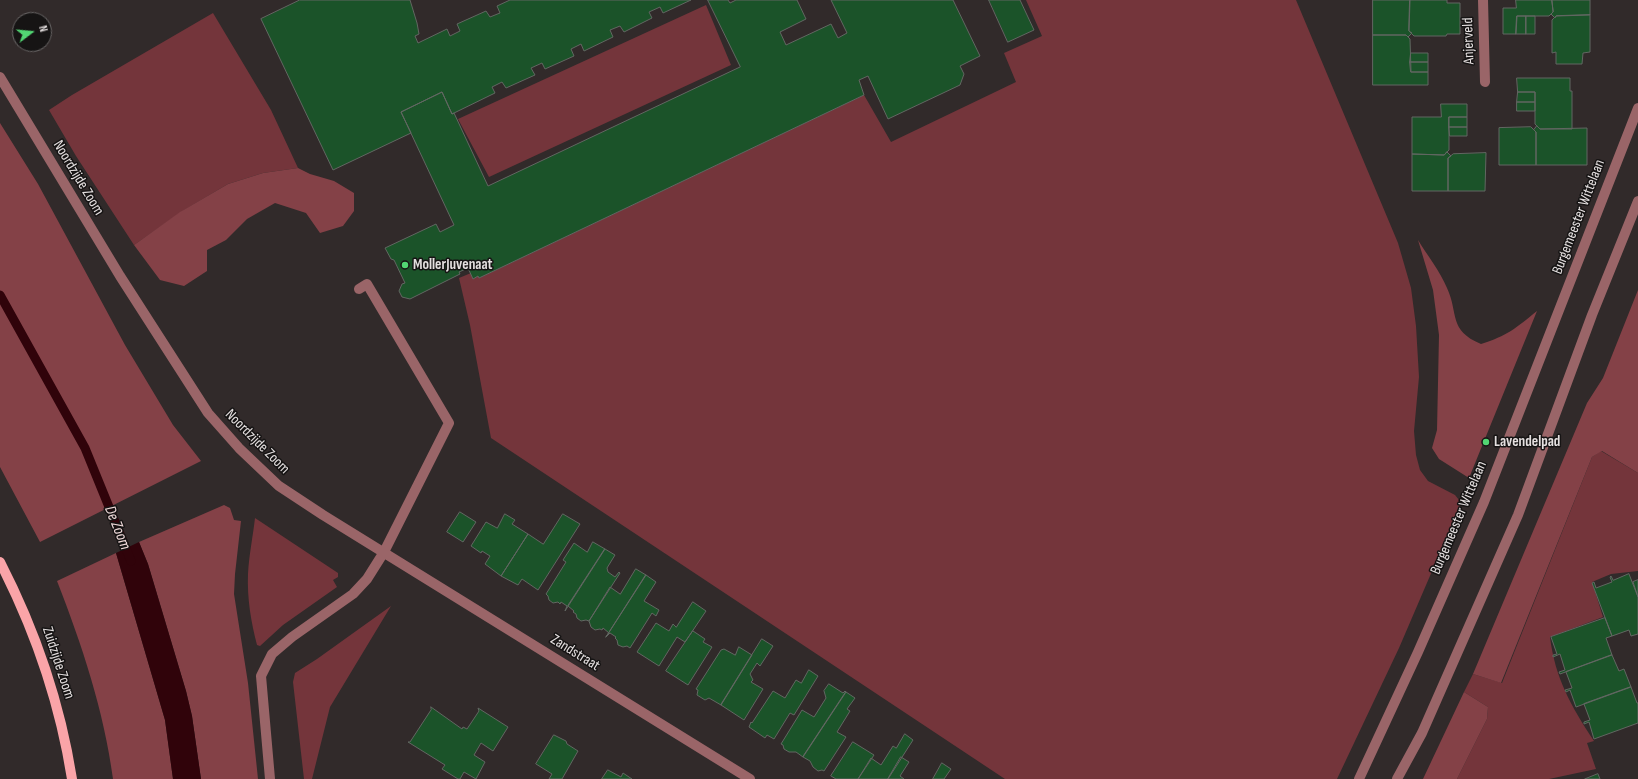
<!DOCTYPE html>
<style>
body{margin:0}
#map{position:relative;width:1638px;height:779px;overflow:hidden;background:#312a2a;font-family:"Sofia Sans Condensed",sans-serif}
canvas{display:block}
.north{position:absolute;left:12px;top:12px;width:40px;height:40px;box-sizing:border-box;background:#161414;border:1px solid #696666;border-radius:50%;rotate:74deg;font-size:11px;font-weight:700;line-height:16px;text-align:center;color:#e5e0e0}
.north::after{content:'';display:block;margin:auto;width:14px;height:18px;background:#52d673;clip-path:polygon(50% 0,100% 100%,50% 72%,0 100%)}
</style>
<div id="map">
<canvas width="1638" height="779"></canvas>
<div class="north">N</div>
</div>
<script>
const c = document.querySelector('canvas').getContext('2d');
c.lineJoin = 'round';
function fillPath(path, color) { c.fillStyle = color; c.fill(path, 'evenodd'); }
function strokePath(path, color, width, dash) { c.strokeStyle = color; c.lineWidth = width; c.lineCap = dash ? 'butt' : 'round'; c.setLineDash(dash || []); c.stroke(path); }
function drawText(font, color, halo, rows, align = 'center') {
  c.font = font + ' "Sofia Sans Condensed",sans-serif'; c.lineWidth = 3; c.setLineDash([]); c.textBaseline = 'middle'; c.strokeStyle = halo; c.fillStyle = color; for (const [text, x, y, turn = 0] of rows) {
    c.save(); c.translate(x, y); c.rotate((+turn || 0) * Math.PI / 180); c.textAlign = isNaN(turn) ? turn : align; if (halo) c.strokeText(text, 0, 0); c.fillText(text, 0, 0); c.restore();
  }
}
const green = new Path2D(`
 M1026,0H1296L1398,243L1411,288L1416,326L1419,377L1414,431L1416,455L1420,470L1428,481L1455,495L1459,500L1460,506L1399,648L1337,779H1005L491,438L470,325L459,278L471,273L473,278L478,276L479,278L864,95L891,142L1016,82L1004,53L1042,36Z
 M706,5L731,65L489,177L458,119Z
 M213,13L271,110L298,168L263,173L228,184L184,210L134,245L76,156L49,110L72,95Z
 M1601,451L1638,473V571L1611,574L1592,582L1603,617L1550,637C1555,678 1571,706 1594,741L1587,743L1596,769L1549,779H1457L1487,719L1488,707L1464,692L1473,674L1502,683L1592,457Z
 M255,518L338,573V577L333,580L337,587L283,625L260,646L257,645C251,622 247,598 248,574C249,555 253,536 255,518Z
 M391,606L330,707L312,779H304L293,682L295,673L317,659Z`);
const forest = new Path2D(`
 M0,123L38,184L125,345L173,425L201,461L40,542L0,467Z
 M298,168L310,174L334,181L354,193V211L343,226L320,233L306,213L275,203L247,219L226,240L207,250V271L184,286L160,280L134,245L180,212L228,184L263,173Z
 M1418,240C1427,255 1440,271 1447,288C1459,314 1448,330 1481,344C1507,336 1516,328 1537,311L1469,478L1439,459L1432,448L1437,430L1439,335L1433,290Z
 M1638,290V473L1602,451L1592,457L1501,683L1473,674L1587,403L1603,378Z
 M224,505L230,508L234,520L241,521L235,574L234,594L248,683L258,779H201L192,716L186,691L148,564L139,542Z
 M116,553L165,720L173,779H113C104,711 82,645 57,581Z
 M1464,692L1488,707L1487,719L1457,779H1423Z`);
const water = new Path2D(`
 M139,542L148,564L186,691L192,716L201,779H173L165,720L116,553Z`);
const stream = new Path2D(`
 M0,295L85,448L131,561`);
const building = new Path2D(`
 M300,0H410L417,23L419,34L415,36L418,43L447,29L450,36L460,31L457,24L486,11L490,17L500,13L497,6L510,0H691L663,13L660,7L649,12L652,18L624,32L620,26L610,30L613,37L584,51L581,44L571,49L574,56L545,69L542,63L531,68L535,75L506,88L502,82L492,87L495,93L452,114L442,92L401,112L411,133L333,170L261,19Z
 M708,0H728L730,3L736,0H797L806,19L780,32L786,45L831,24L838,38L847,33L831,0H953L980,56L960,66L964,74L960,85L888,119L868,76L859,80L864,95L479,278L478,276L473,279L468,268L459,272L460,274L410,299L402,297L399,291L402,284L405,283L394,260L391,259L385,248L436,224L440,232L454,225L401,112L442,92L452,114L454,113L488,186L740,67Z
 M989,0H1020L1034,30L1008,42Z
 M1373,0H1410L1409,31L1412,33L1408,37L1406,35H1373Z
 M1410,0H1447V3H1460V34H1447L1446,36H1414L1409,31Z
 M1516,0H1552L1553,12L1549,16H1517L1516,34H1503V8H1516Z
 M1552,0H1590V15L1556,16L1555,18L1551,14L1553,12Z
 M1590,15V52L1583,53L1582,64H1556V52L1552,53V20L1556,16Z
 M1517,16H1526V34H1516Z
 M1526,16H1535V34H1526Z
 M1373,35H1406L1410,39L1411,72H1428V85H1373Z
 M1411,53H1428V62H1410Z
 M1410,62H1428V72H1411Z
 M1517,78H1570V91H1572V129H1540L1535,124V92H1518Z
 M1518,92H1535V102H1517Z
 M1517,102H1535V111H1517Z
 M1441,104H1467V117H1449V150L1444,155L1412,154V117H1441Z
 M1449,117H1467V127H1449Z
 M1537,126L1540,129L1587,128V165H1536V132L1534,130Z
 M1449,127H1467V136H1450Z
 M1531,127L1536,132V165H1499V128Z
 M1447,152L1451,156L1448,158V191H1412V154L1444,155Z
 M1486,153L1485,191H1448V158L1453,154Z
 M460,512L476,522L463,542L447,532Z
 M505,514L515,520L512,524L528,534L501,576L485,564L490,556L482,551L481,553L471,546L486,522L497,528Z
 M563,514L580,524L538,590L522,579L518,585L501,576L528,534L543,544Z
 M593,542L605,549L565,611L567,606L561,602L560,604L558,602L553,603L549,600L548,596L546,594L566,562L563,560L574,543L587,552Z
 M605,549L615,555L607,568L608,572L615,577L619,572L620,573L589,621L586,620L581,621L577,618L576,614L573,612L574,611L568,606Z
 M636,569L646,575L606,637L609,633L603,628L602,630L600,629L595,630L591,627L589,621L610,587L620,594Z
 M1629,574L1638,597V634L1631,636L1629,630L1612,636L1592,583L1594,582L1596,588L1612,582L1610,577L1611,576L1613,580Z
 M646,575L656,582L644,601L659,610L656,616L652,613L630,648L627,646L623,647L618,645L617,640L615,638L616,637L610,633L606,637Z
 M1638,580V597L1633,582Z
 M693,602L706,611L685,642L677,637L659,666L637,652L656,623L669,631L673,624L676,627Z
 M1605,618L1612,636L1606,638L1612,655L1560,674L1559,672L1565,670L1560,654L1553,657V655L1557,654L1551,637Z
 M693,631L705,639L703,642L712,647L688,685L666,671Z
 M762,639L773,646L760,666L757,663L750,674L753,680L751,682L763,689L744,720L721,705Z
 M739,647L752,655L721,705L709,698L705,700L697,695L698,690L696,689L721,650L724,649L735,655Z
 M1612,655L1619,671L1624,669L1631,687L1576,707L1570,690L1566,692L1565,690L1572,688L1566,672Z
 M809,670L818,676L794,715L790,713L774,739L767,735L765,738L749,727L751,722L752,723L773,691L785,698L796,680L801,683Z
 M829,684L843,693L845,691L846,692L803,757L796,752H789L784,749L783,745L781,744L802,710L814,717L826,698L824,691Z
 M1631,687L1637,703H1638V723L1594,739L1589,722L1584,724V722L1590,720L1584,704Z
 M846,692L855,698L847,709L850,711L837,732L846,737L824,771L822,770L818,771L813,767L810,761L803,757Z
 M431,707L462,729L463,727L467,729L479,711L478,708L508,727L493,751L481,743L474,755L485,762L476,779L464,772L460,779H458L442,769L445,765L408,742H410L431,710Z
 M905,734L913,740L888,779H858L871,758L881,765L893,746L896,748Z
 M554,735L566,741L567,744L578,751L562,779H549L552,774L536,764Z
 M853,742L874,755L858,779H836L831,776Z
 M901,757L909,762L900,776L904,779H888Z
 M942,763L951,769L944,779H933Z
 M608,770L621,777L623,773L632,779H602Z
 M1598,774L1600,779H1585Z`);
const minor = new Path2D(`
 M1483,0L1485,82
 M0,77L120,276L208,413L239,448L279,486L323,515L750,779
 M270,779L261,676L272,654L292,637L353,594L367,579L384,552L449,423L367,284L359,289
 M1359,779L1418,652L1484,502L1638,108
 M1397,779L1422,733L1518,515L1592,315L1638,201`);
const major = new Path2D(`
 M0,562C35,630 60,703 72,779`);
const markers = [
 [405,265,4,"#52d673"],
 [1486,442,4,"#52d673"]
];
const streetNames = [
 ["Anjerveld",1469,41,-92],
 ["Noordzijde Zoom",78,178,59],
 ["Burgemeester Wittelaan",1579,217,-69],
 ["Noordzijde Zoom",257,442,45],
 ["Burgemeester Wittelaan",1459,518,-67],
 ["Zandstraat",575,653,32],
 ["Zuidzijde Zoom",58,663,72]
];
const poiNames = [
 ["MollerJuvenaat",413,265],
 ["Lavendelpad",1494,442]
];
const waterNames = [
 ["De Zoom",117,528,68]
];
fillPath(green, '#74353b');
fillPath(forest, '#844147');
fillPath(water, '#30030a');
strokePath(stream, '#30030a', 9);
fillPath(building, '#1b5329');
strokePath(building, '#626762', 1);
strokePath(minor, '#9a6568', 10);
strokePath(major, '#faa4a8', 10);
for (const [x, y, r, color] of markers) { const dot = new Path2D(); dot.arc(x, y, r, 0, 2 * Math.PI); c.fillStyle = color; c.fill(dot); strokePath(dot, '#161414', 1.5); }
drawText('15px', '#e5e0e0', '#161414', streetNames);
drawText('bold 15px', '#e5e0e0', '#161414', poiNames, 'left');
drawText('italic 16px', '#f1dbdb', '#161414', waterNames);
</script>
